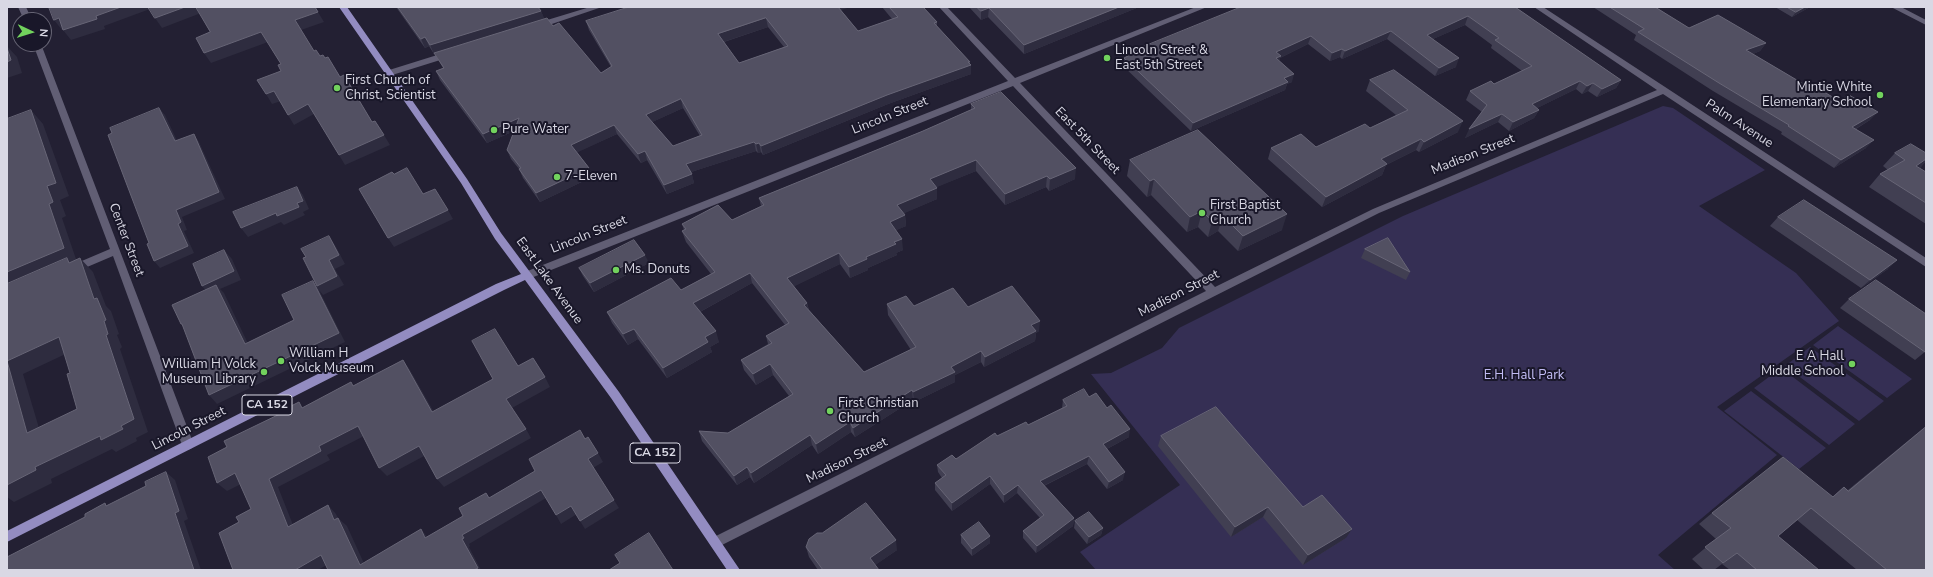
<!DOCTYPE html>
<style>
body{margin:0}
#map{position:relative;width:1933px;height:577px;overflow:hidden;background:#232033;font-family:"Nunito Sans",sans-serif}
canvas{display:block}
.frame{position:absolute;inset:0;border:8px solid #d9d8e4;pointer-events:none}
.north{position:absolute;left:12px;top:12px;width:40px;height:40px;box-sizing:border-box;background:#191729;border:1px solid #666474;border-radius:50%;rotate:94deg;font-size:11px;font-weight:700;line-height:16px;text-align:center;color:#d9d8e4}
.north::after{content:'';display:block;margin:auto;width:14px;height:18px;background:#72d25d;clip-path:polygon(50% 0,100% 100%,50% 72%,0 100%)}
</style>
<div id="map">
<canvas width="1933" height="577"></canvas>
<div class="frame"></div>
<div class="north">N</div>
</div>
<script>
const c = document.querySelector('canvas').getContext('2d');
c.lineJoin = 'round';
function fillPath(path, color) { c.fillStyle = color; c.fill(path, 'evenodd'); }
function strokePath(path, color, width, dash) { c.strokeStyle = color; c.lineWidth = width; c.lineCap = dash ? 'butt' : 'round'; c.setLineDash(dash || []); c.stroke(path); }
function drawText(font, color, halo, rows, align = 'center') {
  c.font = font + ' "Nunito Sans",sans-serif'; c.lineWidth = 4; c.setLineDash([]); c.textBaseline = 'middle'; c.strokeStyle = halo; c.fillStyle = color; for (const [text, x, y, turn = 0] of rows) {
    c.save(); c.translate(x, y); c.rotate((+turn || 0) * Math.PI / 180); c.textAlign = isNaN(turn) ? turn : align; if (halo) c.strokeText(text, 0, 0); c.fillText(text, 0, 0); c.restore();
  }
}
const green = new Path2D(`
 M1663,106L1673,108L1765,170L1699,206L1796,273L1839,321L1717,407L1777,455L1658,555L1675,570H1096L1080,552L1180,485L1091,374L1111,373L1162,348L1179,328L1403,216Z
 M1838,326L1912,379L1887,398L1813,345Z
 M1810,347L1884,401L1859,421L1785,366Z
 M1781,368L1855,424L1829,445L1754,388Z
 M1751,391L1826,448L1799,469L1724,411Z`);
const minor = new Path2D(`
 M18,7H26L32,20H24Z
 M590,7H602L540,28H534L533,26L534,24Z
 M939,7H947L1015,78L1196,7H1207L1020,83L1215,287L1373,209L1657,90L1534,7H1543L1926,258V267L1663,94L1379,213L720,546L716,548L712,546L710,542L712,538L1206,291L1013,86L531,278H525L523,275L525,272L1008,81Z
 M1891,7H1901L1926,20V25Z
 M33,44H41L194,445L192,448L188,450L184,448L182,445L113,256L73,273L68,269L70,266L110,249Z
 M450,51L453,52V56L389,76L385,73L386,71Z`);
const major = new Path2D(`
 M339,7H347L467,179L501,233L619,392L740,570H727L611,398L525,280L504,290L7,542V531L496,284L521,274L495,239L461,183Z`);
const wall = new Path2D(`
 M396,7H538L541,11L544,19L553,26L601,73L611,67L589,30L586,21L841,10L858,31L892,19L882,7H923L937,22V26L971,65V74L888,104L763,155L761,152L758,153L756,151L691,172L694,183L667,194L647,160L641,163L617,134L577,152L589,168L592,177L540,202L523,178L519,169L511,159L507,150L514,131L487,143L440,80L436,71L443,68L435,54H434L429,46L425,48ZM768,27L784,47L739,63L724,42ZM683,108L700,136L673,146L652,122Z
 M969,7H1139L1024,54L988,17L981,20Z
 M1515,7L1621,80L1616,88L1597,97L1588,91L1582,94L1576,89L1537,108L1539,110L1534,118L1509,131L1498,122L1465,138L1482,112L1466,100L1470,91L1494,84L1522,71L1491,48L1492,45L1465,25L1433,39L1456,67L1435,76L1387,39L1342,59L1340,57L1330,61L1308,44L1280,58L1279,61L1292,82L1287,84L1285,90L1191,131L1123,66L1124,58L1127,56L1128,53Z
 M1593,7H1659L1657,8L1689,28L1766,43L1760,51L1753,54L1812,89L1870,120L1856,129L1866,148L1834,168L1781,134L1782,132L1713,91L1634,40L1636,35Z
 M1775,7H1810L1792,17Z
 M1370,80L1458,132L1419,152L1416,150L1386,165L1382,175L1322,207L1268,159L1271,148L1316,147L1370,128L1396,115L1366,91Z
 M971,104L1075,179L1049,191L1046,187L1005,205L976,171L936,187L937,199L904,213L905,215L906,226L896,230L903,250L896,253L897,255L868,268V270L850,278L840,264L794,286L807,303L809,310L864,372L911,350L888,315L887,304L914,306L968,307L1039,331L1036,333L1035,341L984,367L981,362L955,375V382L914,402L913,400L855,437L851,432L818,454L812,445L754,483L750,477L737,485L702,441L699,431L728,433L789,396L773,375L756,385L744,370L741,360L768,344L766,336L785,325L752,283L700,312L719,342L710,347L712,352L667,378L638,339L628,345L612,323L607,312L681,290L711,274L686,242L682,231L684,230L682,224L732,220L761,206L759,198L923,131L971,110Z
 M1895,153H1926V161L1920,168L1926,172V224L1869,187L1880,174L1888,170L1883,166Z
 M1130,160L1282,230L1238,251L1218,231L1208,237L1198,227L1187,232L1151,195L1147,197L1127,176Z
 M1778,217L1888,269L1861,288L1770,226Z
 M1365,249L1410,272L1406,280L1361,258Z
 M649,263L594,292L583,276L579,268Z
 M1849,299L1926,314V351L1915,360L1840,308Z
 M1089,397L1129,437L1107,449L1123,480L1107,489L1087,464L1044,486L1074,518L1073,526L1036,553L1023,538V531L1040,518L1017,493L1004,503L990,484L952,511L935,490V483L942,478L938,472L937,465L956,459L997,436L1028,425L1062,408L1063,400Z
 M1926,426V570H1857L1797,520L1778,536L1819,570H1730L1722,564L1714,570H1704L1692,559L1716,539L1699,524L1712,513L1832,497L1844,487L1848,490Z
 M1161,436L1303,507L1346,538L1303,565L1263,517L1231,537L1158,446Z
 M1075,521L1103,528L1101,535L1087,544L1074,528Z
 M961,535L990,536V543L972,556L961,543Z
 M806,547L897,550L875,565L879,570H818L809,557Z`);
const shadedWall = new Path2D(`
 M121,7H149L150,9L104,26L105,29L71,40L63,30L96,16Z
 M185,7H196L201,13L162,28L155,18Z
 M835,7H850L836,12Z
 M1119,7H1139L1024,54V45Z
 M1805,7H1810L1792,17L1796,12Z
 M989,8L988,17L981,20V11Z
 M541,11L545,20L434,54L430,45Z
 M318,12L324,22L301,30L295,20Z
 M1468,16L1465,25L1424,43L1427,35Z
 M59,18L67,28L62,30L54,20Z
 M766,18L768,27L720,43L718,34Z
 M1391,31L1387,39L1342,59L1345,51Z
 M261,32L268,42L211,63L204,53Z
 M1311,36L1308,44L1280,58L1278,64L1273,67L1276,52Z
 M425,37L429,46L425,48L421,39Z
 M1766,43L1760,51L1741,59L1746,50Z
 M7,46L17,57L22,73L7,78Z
 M1342,49L1340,57L1330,61L1332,53Z
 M1459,58L1456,67L1435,76L1439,68Z
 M970,62V66L971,65V74L888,104L763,155L761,146Z
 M1294,74L1292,82L1287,84L1285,90L1191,131L1193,123Z
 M1621,80L1616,88L1597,97L1602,89Z
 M1580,81L1576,89L1527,113L1532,104Z
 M1593,83L1588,91L1582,94L1587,86Z
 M274,91L281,101L272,104L266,94Z
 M681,99L683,108L648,124L646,115Z
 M308,104L314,114L294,125L288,115Z
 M159,108L165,115L181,149L175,141Z
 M31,110L43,124L69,196L60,200L66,216L62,218L77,262L7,292V272L47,186Z
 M1539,110L1534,118L1509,131L1513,122Z
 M1878,112L1870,120L1845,135L1852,127Z
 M1502,114L1498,122L1465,138L1469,129Z
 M519,118L523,127L487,143L483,134Z
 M1463,121L1458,132L1419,152L1424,142Z
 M614,125L617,134L574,154L571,145Z
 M194,134L199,142L225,199L182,217L187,230L184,231L194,253L160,268L154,261L178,224L176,210Z
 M384,135L390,145L345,165L339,155Z
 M1421,139L1416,150L1386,165L1382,175L1322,207L1326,197L1381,159Z
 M1874,140L1866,148L1834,168L1841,160Z
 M754,142L756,151L688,173L686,164Z
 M759,143L761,152L758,153L756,144Z
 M645,151L647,160L641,163L638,154Z
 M1926,159V161L1919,169L1916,166Z
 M976,160V171L930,190V179Z
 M589,168L592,177L540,202L536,193Z
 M1076,168L1075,179L1049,191L1050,179Z
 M692,174L694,183L667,194L664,185Z
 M1047,176L1046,187L1005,205V194Z
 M1154,179L1151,195L1147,197L1150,181Z
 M297,187L303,195L309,209L303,212L305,215L284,225L281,222L248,237L241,228L297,203Z
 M937,188V199L898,216L897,205Z
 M448,210L453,219L394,247L388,238Z
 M1202,211L1198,227L1187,232L1190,217Z
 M1287,214L1282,230L1238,251L1243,236Z
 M905,215L906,226L890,233V222Z
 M1223,216L1218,231L1208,237L1212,221Z
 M329,236L335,245L345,264L335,269L344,285L323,295L319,290L345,342L217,404L209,395L339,333L313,281L317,286L329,260Z
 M902,239L903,250L896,253L897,255L868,268V270L850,278L849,267L866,257Z
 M224,250L232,259L241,280L220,289L224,293L252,352L245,344L209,294L202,286Z
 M839,253L840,264L789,289L787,278Z
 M645,255L649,263L594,292L590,283Z
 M80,258L93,272L106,306L111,311L119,334L117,335L122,347L120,349L148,432L136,438L137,441L116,452L112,449L51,479L52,483L14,502L7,497V485L35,467L121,426L106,335L94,299Z
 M1897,260L1888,269L1861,288L1870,280Z
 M750,273L752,283L696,314L693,303Z
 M807,303L809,314L804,305Z
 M1040,321L1039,331L1036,333L1035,341L984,367L985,357L1031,325Z
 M634,329L638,339L628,345L623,334Z
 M716,331L719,342L710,347L712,352L667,378L663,368L705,337Z
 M59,337L74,350L23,374L44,445L27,433L7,361Z
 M981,351V362L955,375V382L914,402L913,392L951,367Z
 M403,360L410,370L439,421L432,412Z
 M770,364L773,375L756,385L753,374Z
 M545,377L550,387L512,408L506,399Z
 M912,390L913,400L855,437L853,428Z
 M850,422L851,432L818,454L816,444Z
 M358,426L366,435L327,455L330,460L278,487L297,535L288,527L269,479L319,446Z
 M526,429L531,438L444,487L437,479Z
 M1130,429L1129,437L1101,452L1103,444Z
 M810,435L812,445L754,483L751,473Z
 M419,446L426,455L387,476L379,468Z
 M598,453L603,462L593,468L588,459Z
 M1089,456L1087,464L1039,488L1040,481Z
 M747,467L750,477L737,485L734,476Z
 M166,472L175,480L188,519L184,521L201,570H194L175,513Z
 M1125,472L1123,480L1107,489L1109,482Z
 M235,473L245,482L227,491L217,483Z
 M990,476V484L952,511V503Z
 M1018,485L1017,493L1004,503V495Z
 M541,490L546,498L469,544L470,546L469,547L481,570H474L462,539V535Z
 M614,500L619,508L585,529L580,521Z
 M328,505L336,514L343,529L334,520Z
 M571,506L577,514L561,524L556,515Z
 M1268,507L1263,517L1231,537L1235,527Z
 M338,518L347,526L367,570L360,565Z
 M1074,518L1073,526L1036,553L1037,546Z
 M1103,528L1101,535L1087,544L1089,537Z
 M421,529L428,538H425Z
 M1352,529L1346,538L1303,565L1308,555Z
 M990,536V543L972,556V549Z
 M896,540L897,550L871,568L870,558Z
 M321,555L330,563L318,570H295Z`);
const building = new Path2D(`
 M49,7H121L96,16L97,19L63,30L59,18L54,20Z
 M148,7H185L155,18Z
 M196,7H315L318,12L295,20L314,51L316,50L320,56L323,55L325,58L328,57L340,77L344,75L372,122L375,121L384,135L339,155L308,104L288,115L274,91L266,94L257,80L281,71L278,65L281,64L261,32L204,53L196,38L210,32Z
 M398,7H538L541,11L430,45L425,37L421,39Z
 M629,7H838L858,31L898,17L889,7H923L937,22L934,23L970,62H968L971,65L887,95L761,146L759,143L756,144L754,142L686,164L692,174L664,185L645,151L638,154L614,125L571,145L589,168L536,193L519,169L521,168L507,150L519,118L483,134L436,71L444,68L434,53L547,18L553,26L559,23L601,73L612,66L586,21ZM766,18L788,46L739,63L718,34ZM681,99L702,135L673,146L646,115Z
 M977,7H1119L1024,45L989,8L981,11Z
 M1241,7H1515L1621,80L1602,89L1593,83L1587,86L1580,81L1532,104L1539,110L1513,122L1502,114L1469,129L1487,105L1470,91L1491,81L1494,84L1532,66L1495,40L1499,38L1468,16L1427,35L1459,58L1439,68L1391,31L1345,51L1342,49L1332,53L1311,36L1276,52L1281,56L1276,58L1294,74L1284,78L1288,82L1193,123L1124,58L1130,55L1128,53Z
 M1610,7H1655L1689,28L1718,15L1766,43L1746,50L1812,89L1816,87L1839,101L1849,95L1878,112L1852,127L1874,140L1841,160L1788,126L1789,125L1719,83L1638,32L1644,29Z
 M1787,7H1805L1796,12Z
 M7,48L11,60L7,62Z
 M1394,70L1463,121L1424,142L1421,139L1381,159L1387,164L1326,197L1271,148L1301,134L1316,147L1365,124L1370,128L1408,110L1370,80Z
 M1001,92L1076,168L1050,179L1047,176L1005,194L976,160L930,179L937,188L897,205L905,215L890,222L902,239L894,242L896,244L866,257L867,259L849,267L839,253L787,278L807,303L804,305L864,372L916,347L887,304L906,296L914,306L953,288L968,307L1012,286L1040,321L1031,325L1036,331L985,357L981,351L951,367L955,372L913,392L912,390L853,428L850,422L816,444L810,435L751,473L747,467L734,476L699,431L728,433L793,394L770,364L753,374L741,360L772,343L766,336L789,323L750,273L693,303L716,331L705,337L708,342L663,368L634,329L623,334L607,312L671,278L681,290L715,272L682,231L686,229L682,224L718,205L732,220L764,205L759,198L923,131L975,108L971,104Z
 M159,108L175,141L194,134L219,192L176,210L181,222L178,224L188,246L154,261L147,244L149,243L108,135L112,133L110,128Z
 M31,110L56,183L47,186L53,202L49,204L64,248L7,272V119Z
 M1198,130L1287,214L1243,236L1223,216L1212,221L1202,211L1190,217L1154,179L1150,181L1130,160Z
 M1911,144L1926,153V159L1916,166L1926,172V203L1880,174L1905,160L1895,153Z
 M407,168L423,194L435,189L448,210L388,238L359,189L392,172L394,174Z
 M297,187L303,201L297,203L299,207L277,216L276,213L241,228L233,212Z
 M1804,200L1897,260L1870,280L1778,217Z
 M329,236L339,255L329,260L337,276L317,286L303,258L306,257L301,249Z
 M1388,238L1410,272L1365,249Z
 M634,240L645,255L590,283L579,268Z
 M224,250L234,271L202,286L193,264Z
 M67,258L69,263L80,258L94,299L97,298L106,320L104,321L108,334L106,335L134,419L121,426L123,429L101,440L100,436L35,467L36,470L7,485V361L27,433L77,409L67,374L70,373L59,337L7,361V284Z
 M1876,280L1926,314V351L1925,352L1849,299Z
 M313,281L339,333L209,395L182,324H181L172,305L216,285L245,344L294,320L282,295Z
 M495,329L518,366L533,358L545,377L506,399L526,429L437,479L419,446L379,468L358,426L319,446L321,451L269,479L288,527L328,505L334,520L338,518L360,565L421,529L425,538L463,516L459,508L486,493L489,498L535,471L529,459L580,430L585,439L588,437L598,453L588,459L614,500L580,521L571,506L556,515L541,490L462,535L464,538L462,539L478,568L474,570H328L321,555L295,570H233L219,533L239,522L236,517L251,509L235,473L217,483L208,457L227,447L224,441L284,412L283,410L299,402L302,408L351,382L353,386L403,360L432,412L493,379L472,341Z
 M1084,389L1089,397L1096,393L1107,408L1111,405L1130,429L1103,444L1125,472L1109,482L1089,456L1040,481L1074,518L1037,546L1023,531L1044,515L1018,485L1004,495L990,476L952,503L935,483L946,475L937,465L952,455L956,459L995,433L997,436L1026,422L1028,425L1067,406L1063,400Z
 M1216,407L1303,507L1322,495L1352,529L1308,555L1268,507L1235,527L1161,436Z
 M1926,427V570H1887L1811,508L1778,536L1819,570H1757L1737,553L1723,563L1705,547L1731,528L1712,513L1783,457L1833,497L1844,487L1848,491Z
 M166,472L179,511L175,513L194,570H7V557L85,517V514L105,503L106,506L146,486L145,482Z
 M866,503L896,540L870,558L879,570H823L806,547L809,539L817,533H822Z
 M1089,512L1103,528L1089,537L1075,521Z
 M979,522L990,536L972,549L961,535Z
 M649,533L673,570H609L620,563L615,555Z`);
const markers = [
 [1107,58,4,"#72d25d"],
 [337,88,4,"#72d25d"],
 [1880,95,4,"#72d25d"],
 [494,130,4,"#72d25d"],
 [557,177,4,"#72d25d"],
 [1202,213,4,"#72d25d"],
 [616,270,4,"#72d25d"],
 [281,361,4,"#72d25d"],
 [1852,364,4,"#72d25d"],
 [264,372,4,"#72d25d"],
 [830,411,4,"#72d25d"]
];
const shields = [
 [267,405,50],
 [655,453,50]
];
const shieldNames = [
 ["CA 152",267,405],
 ["CA 152",655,453]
];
const poiNames = [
 ["Lincoln Street &",1115,51],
 ["East 5th Street",1115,66],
 ["First Church of",345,81],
 ["Christ, Scientist",345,96],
 ["Mintie White",1872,88,"right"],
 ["Elementary School",1872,103,"right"],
 ["Pure Water",502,130],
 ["7-Eleven",565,177],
 ["First Baptist",1210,206],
 ["Church",1210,221],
 ["Ms. Donuts",624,270],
 ["William H",289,354],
 ["Volck Museum",289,369],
 ["E A Hall",1844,357,"right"],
 ["Middle School",1844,372,"right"],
 ["William H Volck",256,365,"right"],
 ["Museum Library",256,380,"right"],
 ["First Christian",838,404],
 ["Church",838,419]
];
const streetNames = [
 ["Lincoln Street",890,116,-22],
 ["Palm Avenue",1739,124,33],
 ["East 5th Street",1087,141,46],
 ["Madison Street",1473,155,-22],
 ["Lincoln Street",589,235,-22],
 ["Center Street",126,240,69],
 ["East Lake Avenue",549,281,54],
 ["Madison Street",1179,294,-27],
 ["Lincoln Street",189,429,-27],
 ["Madison Street",847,461,-26]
];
const parkNames = [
 ["E.H. Hall Park",1524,376]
];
fillPath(green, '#352f54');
fillPath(minor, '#615e74');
fillPath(major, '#938cc1');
fillPath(wall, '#413f52');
fillPath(shadedWall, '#2e2c3f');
fillPath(building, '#525062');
strokePath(building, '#676576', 1);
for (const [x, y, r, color] of markers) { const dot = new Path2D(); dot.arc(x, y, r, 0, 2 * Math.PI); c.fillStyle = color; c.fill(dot); strokePath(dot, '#191729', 1.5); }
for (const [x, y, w] of shields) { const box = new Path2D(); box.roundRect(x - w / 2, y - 10, w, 20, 3); c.fillStyle = '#191729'; c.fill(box); strokePath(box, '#d9d8e4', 1); }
drawText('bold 12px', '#d9d8e4', null, shieldNames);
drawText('13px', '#d9d8e4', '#191729', poiNames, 'left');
drawText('13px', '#d9d8e4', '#191729', streetNames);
drawText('13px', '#c2bcf4', '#191729', parkNames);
</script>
